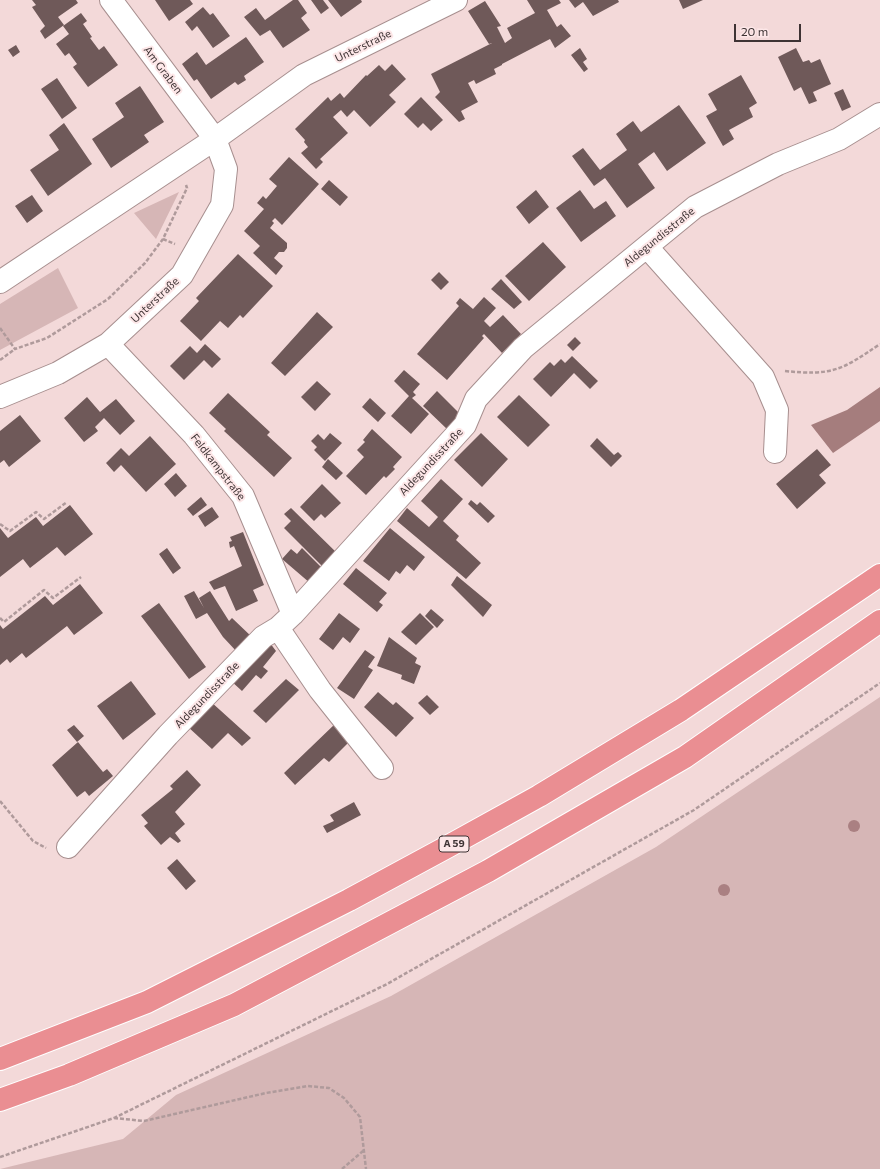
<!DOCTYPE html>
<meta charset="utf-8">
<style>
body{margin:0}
#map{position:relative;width:880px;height:1169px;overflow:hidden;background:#f3d9d9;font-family:Commissioner,sans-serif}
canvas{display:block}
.scale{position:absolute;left:734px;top:24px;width:67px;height:18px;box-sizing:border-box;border:2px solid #3e3334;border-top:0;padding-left:5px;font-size:12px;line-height:14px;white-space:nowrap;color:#3e3334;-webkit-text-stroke:3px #fde7e8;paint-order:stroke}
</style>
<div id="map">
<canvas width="880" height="1169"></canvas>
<div class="scale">20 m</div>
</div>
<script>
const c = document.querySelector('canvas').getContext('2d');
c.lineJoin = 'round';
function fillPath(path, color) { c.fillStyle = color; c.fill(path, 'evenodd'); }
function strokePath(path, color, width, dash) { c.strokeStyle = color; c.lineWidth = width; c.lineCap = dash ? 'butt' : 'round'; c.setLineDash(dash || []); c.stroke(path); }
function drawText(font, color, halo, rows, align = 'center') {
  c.font = font + ' Commissioner,sans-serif'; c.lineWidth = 4; c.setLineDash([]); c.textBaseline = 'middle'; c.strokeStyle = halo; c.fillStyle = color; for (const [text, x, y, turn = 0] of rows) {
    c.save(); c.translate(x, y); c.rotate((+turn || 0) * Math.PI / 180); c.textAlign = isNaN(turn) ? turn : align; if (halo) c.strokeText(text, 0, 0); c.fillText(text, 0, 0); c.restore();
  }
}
const green = new Path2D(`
 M179,192L156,239L134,213Z
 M58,268L78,308L0,350V304Z
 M880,697V1169H0L123,1139L176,1095L391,996L656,847Z`);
const water = new Path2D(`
 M880,387V421L833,453L811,425L847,410Z`);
const building = new Path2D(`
 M32,0H76L78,3L58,17L64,25L45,39L40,31L45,26L32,7L36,5Z
 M155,0H190L193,4L169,21Z
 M293,0H298L307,13L301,18L310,30L283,48L270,30L260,36L244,17L256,8L265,20Z
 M311,0H323L329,8L321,14Z
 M328,0H361L362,2L341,17Z
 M527,0H559L561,3L547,10L557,27L561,24L571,36L555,48L550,39L502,64V65L494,69L496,74L476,84L474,80L468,83L478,102L461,111L465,119L459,122L435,97L440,92L431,74L492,43L489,44L468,11L485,1L501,26L497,27L505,43L512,38L507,28L535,13Z
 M569,0H618L619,2L593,16L583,2L575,8Z
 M679,0H703L683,9Z
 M203,7L210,15L213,13L230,36L213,48L197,26L192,31L185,22Z
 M81,13L87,21L83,24L92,37L90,38L99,50L104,46L118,65L88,87L73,67L77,64L69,53L65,56L56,44L69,34L63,26Z
 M246,37L264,62L244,76L246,80L238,85L235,82L211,99L197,79L194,81L182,64L197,52L206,65Z
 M16,45L20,52L13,57L8,50Z
 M580,48L587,59L583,62L588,69L584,72L571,55Z
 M796,48L803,62L809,60L811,63L820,59L831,84L813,92L817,101L809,104L801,87L794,91L778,57Z
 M392,64L406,79L389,95L396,102L370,127L354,110L347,117L341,110L333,117L348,133L320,159L323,162L316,169L301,153L308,147L304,142L305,140L295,129L328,97L331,101L340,93L344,98L366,75L367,76L379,65L385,71Z
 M741,75L757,103L749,108L753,117L729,130L734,139L723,146L706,116L717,110L708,94Z
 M57,78L77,108L62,119L41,89Z
 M140,86L164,122L144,135L149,142L111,168L92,139L124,117L115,103Z
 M843,89L851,107L842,111L834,93Z
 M421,97L443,120L431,131L423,123L418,128L404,114Z
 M679,105L706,143L667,171L654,152L638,164L655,188L627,208L605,178L594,186L572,156L583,148L600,170L627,150L616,134L633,121L641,132Z
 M64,123L92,164L48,196L30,170L59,150L49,135Z
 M289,157L319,184L282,225L275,218L272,221L274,223L270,228L287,243V248L284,252H279L274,258L283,266L276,275L253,253L260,246L244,231L264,209L257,203L263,196L266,199L277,186L269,179Z
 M329,180L348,197L340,206L321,189Z
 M536,190L549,207L529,224L516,207Z
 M580,190L594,209L606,201L616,216L581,242L556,208Z
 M32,195L43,211L27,223L15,206Z
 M543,242L566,267L529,301L505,276Z
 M238,254L273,286L243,318L240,315L228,328L220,321L201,341L180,321L199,301L196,298Z
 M439,272L449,282L441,290L431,280Z
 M501,279L522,302L514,309L491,289Z
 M484,297L496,308L484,321L490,327L503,315L521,334L502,353L484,334L482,336L484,338L447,380L417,354L459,306L456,303L460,298L473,309Z
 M317,312L333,327L285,376L271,363Z
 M575,337L581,343L573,351L567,345Z
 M205,344L221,359L212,368L204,360L184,380L170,366L190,346L197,353Z
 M572,356L598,381L590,389L574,373L551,397L533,379L550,362L554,366L561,359L565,363Z
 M404,370L420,384L413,392L416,395L412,398L429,414L411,434L391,416L409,396L394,381Z
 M317,381L331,394L315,411L301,397Z
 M437,391L461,415L448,430L423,406Z
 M228,393L270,432L267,435L292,458L274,477L224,431L226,429L209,413Z
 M519,395L550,425L528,447L497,417Z
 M87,397L100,412L116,399L135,421L120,435L104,418L95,427L98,431L84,442L64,418Z
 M370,398L386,413L378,422L362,407Z
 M20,415L41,441L9,467L4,460L0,463V431Z
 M372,429L402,457L393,467L395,469L386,478L384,476L366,495L346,476L364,457L357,450L365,442L363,440Z
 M330,433L342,443L325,461L314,450L317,447L311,441L318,434L324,440Z
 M481,433L508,459L482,487L454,460Z
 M150,436L176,464L146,492L121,465L114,472L106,463L121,448L129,456Z
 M597,438L614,455L618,452L622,456L611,467L590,446Z
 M817,449L831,465L819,475L826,483L797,509L776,484Z
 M328,459L343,473L336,480L322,467Z
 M176,473L187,486L175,497L164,484Z
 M441,479L463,499L443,521L459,536L456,540L481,563L466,579L397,521L407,508L429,527L438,517L421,501Z
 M322,484L341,503L325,518L321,514L314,521L300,507Z
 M201,497L207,505L193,516L187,509Z
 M471,500L477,505L480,502L495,516L488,523L468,504Z
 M70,505L93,534L65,556L57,547L30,568L23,559L0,577V528L8,538L36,517L43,526Z
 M212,507L219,517L205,527L198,516Z
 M291,508L339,555L325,569L284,528L291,521L284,514Z
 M390,528L425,557L414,571L407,565L400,574L396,571L389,581L363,561Z
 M243,532L264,585L253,590L258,601L236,611L225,586L214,590L209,582L242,566L234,546L230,548L229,542L232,541L230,537Z
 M167,548L181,568L173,574L159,554Z
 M302,548L323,569L310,583L282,559L291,549L297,554Z
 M356,568L387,593L379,602L383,605L377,612L343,584Z
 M457,576L492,605L483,617L451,585Z
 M80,584L103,613L74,635L67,626L26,658L22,653L10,663L7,659L0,665V625L3,629L45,596L53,605Z
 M194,591L204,608L199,598L210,591L229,621L232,618L253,638L238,653L223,637L207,613L196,619L184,596Z
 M159,603L206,667L189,679L141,616Z
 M431,609L444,620L437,628L425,616Z
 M339,613L360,629L350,643L343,637L333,650L319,639Z
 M420,613L434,627L416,645L401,632Z
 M389,637L417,658L415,663L421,666L414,684L401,679L402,675L377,666Z
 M267,639L276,651L263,667L268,671L261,679L256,675L242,691L230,680Z
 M365,650L375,657L368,667L373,670L354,699L337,688Z
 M286,679L299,690L266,723L253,711Z
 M131,681L156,714L123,740L97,706Z
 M378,692L393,705L396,702L414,718L396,737L364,707Z
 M427,695L439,707L430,715L418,703Z
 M210,701L251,738L242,746L228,733L212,749L187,726Z
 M336,723L352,739L329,762L324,758L295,785L284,773Z
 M74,725L84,736L77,742L67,730Z
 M78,742L103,772L107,769L113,776L89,796L85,791L77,797L52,765Z
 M187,770L201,785L175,812L185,824L175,833L181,841L178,843L170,837L161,845L144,826L148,823L141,815L173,789L170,786Z
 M354,802L361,815L327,833L323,826L334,821L330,815Z
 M177,859L196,881L186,890L167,868Z`);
const path = new Path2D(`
 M163,239L175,244
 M0,328L15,349L47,338L108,299L145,263L163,239L187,188L186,185
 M0,360L15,349
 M785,371C832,376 842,370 880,344
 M0,524L10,531L36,512L44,519L67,502
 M0,618L4,622L44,590L53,598L81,577
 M0,801L33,841L46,848
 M114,1118L144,1121L266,1093L308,1086L329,1088L344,1098L360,1117L366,1169
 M0,1157L114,1118L387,984L694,810L880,683
 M342,1169L363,1151`);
const minor = new Path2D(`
 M647,247L763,377L777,410L775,452
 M0,282L215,139L304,75L456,0
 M108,344L194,435L243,496L293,614
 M0,397L58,373L108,344L182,275L222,205L226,169L215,139L111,0
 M278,628L320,690L382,768
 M68,847L168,735L263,637L278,628L293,614L465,425L476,399L523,348L695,207L778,164L839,139L880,114`);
const highway = new Path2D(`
 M0,1059L147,1002L349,900L447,847L539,796L681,710L880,575
 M0,1100L69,1075L234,1005L488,871L685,757L880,621`);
const trees = [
 [854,826],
 [724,890]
];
const shields = [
 [454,844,30]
];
const shieldNames = [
 ["A 59",454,844]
];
const streetNames = [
 ["Unterstraße",363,46,-26],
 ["Am Graben",163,70,53],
 ["Aldegundisstraße",659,237,-39],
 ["Unterstraße",155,300,-43],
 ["Aldegundisstraße",431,462,-47],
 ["Feldkampstraße",218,467,52],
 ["Aldegundisstraße",207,695,-46]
];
fillPath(green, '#d6b6b6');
fillPath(water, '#a57d7d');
fillPath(building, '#6f5959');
strokePath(minor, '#a78f8f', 24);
strokePath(highway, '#fff', 24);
strokePath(path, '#af9a9b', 2.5, [4, 2]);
strokePath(minor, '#fff', 22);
strokePath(highway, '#ea8e92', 22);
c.fillStyle = '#aa8082';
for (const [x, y] of trees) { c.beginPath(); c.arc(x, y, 6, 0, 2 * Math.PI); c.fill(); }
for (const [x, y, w] of shields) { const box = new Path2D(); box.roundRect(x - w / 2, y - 8, w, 16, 3); c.fillStyle = '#fde7e8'; c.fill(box); strokePath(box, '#3e3334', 1); }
drawText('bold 10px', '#3e3334', null, shieldNames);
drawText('11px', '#3e3334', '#fde7e8', streetNames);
</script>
